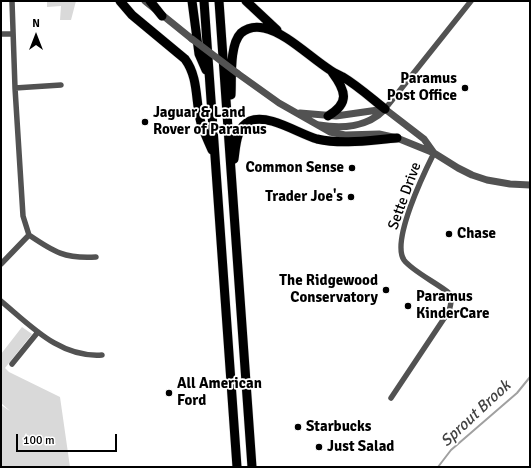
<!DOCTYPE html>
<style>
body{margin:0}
#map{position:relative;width:531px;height:468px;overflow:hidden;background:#fff;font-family:Signika,sans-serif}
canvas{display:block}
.frame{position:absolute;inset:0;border:2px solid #000;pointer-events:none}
.north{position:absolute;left:16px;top:16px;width:40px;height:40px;-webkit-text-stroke:3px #fff;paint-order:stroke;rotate:0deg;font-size:11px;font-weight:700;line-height:16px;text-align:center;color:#000}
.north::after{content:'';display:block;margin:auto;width:14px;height:18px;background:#000;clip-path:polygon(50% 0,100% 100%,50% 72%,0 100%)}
.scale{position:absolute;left:16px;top:434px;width:101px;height:18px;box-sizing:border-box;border:2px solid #000;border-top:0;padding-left:5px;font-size:12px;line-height:14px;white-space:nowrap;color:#000;-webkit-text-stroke:3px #fff;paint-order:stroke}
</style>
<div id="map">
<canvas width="531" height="468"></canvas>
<div class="frame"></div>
<div class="north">N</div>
<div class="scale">100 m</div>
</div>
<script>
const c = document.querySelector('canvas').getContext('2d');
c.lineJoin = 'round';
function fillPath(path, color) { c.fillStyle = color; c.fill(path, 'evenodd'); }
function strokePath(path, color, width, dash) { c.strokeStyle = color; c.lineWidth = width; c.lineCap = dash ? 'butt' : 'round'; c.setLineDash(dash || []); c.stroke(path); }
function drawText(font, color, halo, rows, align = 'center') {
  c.font = font + ' Signika,sans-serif'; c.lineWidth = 3.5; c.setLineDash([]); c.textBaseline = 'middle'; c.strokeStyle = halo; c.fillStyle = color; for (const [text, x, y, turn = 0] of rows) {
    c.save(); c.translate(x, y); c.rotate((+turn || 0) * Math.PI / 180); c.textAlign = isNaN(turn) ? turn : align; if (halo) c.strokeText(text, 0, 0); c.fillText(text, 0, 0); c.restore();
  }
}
const green = new Path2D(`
 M47,1H76L71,20H60L61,6L47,7Z
 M22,327L32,334L5,368L9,372L60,397L70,467H1V405L10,411L1,403V354Z`);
const stream = new Path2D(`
 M438,467L451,450L517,393L530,377`);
const minor = new Path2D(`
 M12,1L15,88L23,216L29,235
 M1,34H13
 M15,88L61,85
 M385,109L471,1
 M29,235C54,252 65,259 96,257
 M1,264L29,235
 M1,301C31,326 60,358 102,355
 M12,364L38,332
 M391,398L449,311C451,304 452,300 449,293C437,283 412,271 404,260C391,241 424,173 434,153`);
const tertiary = new Path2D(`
 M145,1L192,39
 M237,73L279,103L330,132L345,135L379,134L397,138L434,153L458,168L472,175L487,180L510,184L530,185
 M300,113L336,116L385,109L424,139L434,153
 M319,125C342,129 368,127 385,109`);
const trunk = new Path2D(`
 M120,1L132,15L185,59C199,78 195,101 201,123C204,132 208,141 212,150
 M150,1L162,16
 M192,1L199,54L206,70
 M204,1L237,467
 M219,1L252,467
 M246,1L277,30
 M231,95C232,79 229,45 241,33C248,27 255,26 264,28C285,32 311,58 330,70C334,73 339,75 343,77C358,86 371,98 385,109
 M328,116C350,103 346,91 332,72
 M234,159C236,146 236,127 250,121C268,113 299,134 317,139C343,145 371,140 397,138`);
const tertiaryBridge = new Path2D(`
 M192,39L237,73`);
const markers = [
 [465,88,4,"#000"],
 [145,122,4,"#000"],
 [352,168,4,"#000"],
 [351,197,4,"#000"],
 [449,234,4,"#000"],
 [386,290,4,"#000"],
 [408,306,4,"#000"],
 [169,393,4,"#000"],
 [298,427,4,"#000"],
 [319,447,4,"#000"]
];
const poiNames = [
 ["Paramus",457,79,"right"],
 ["Post Office",457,96,"right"],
 ["Jaguar & Land",153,113],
 ["Rover of Paramus",153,130],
 ["Common Sense",344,168,"right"],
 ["Trader Joe's",343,197,"right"],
 ["Chase",457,234],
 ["The Ridgewood",378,281,"right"],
 ["Conservatory",378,298,"right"],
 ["Paramus",416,297],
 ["KinderCare",416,314],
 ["All American",177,384],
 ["Ford",177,401],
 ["Starbucks",306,427],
 ["Just Salad",327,447]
];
const streetNames = [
 ["Sette Drive",405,196,-70]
];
const waterNames = [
 ["Sprout Brook",476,414,-43]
];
fillPath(green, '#d9d9d9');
strokePath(stream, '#a0a0a0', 2);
strokePath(trunk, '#dbdbdb', 10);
strokePath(minor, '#525252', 5.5);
strokePath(tertiary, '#525252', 7);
strokePath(trunk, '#000', 9);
strokePath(tertiaryBridge, '#525252', 7);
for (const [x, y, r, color] of markers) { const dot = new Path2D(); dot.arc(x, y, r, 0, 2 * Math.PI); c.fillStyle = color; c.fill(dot); strokePath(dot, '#fff', 1.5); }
drawText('bold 15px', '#000', '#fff', poiNames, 'left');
drawText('15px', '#000', '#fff', streetNames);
drawText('italic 16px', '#414141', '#fff', waterNames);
</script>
